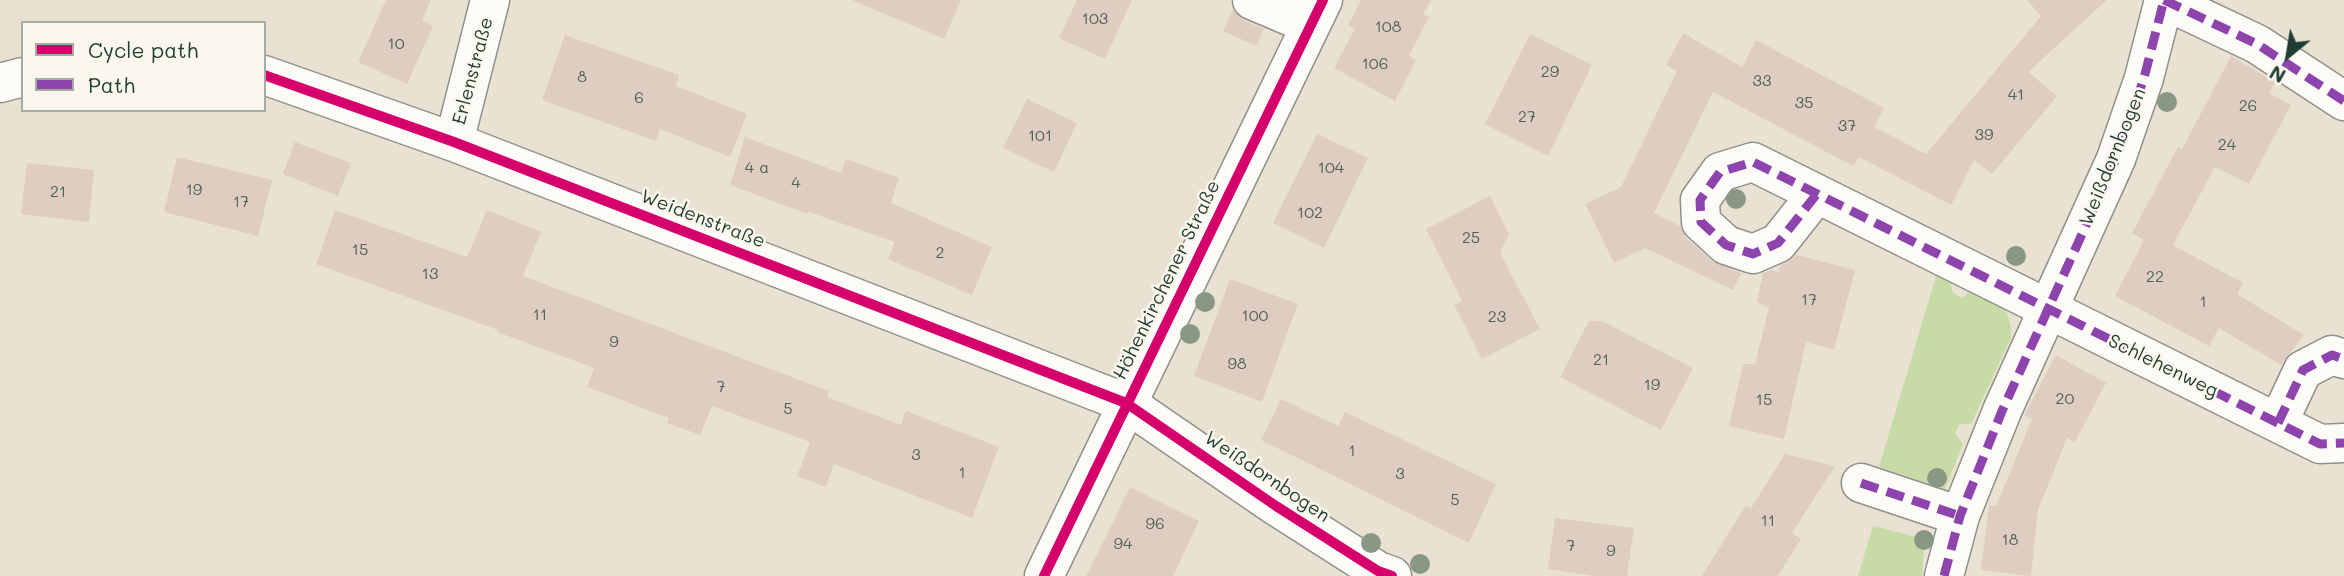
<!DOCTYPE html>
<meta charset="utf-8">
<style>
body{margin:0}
#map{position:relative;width:2344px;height:576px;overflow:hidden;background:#e9e2d3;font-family:Mali,sans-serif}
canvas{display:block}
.legend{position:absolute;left:21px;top:21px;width:245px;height:91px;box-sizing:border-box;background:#fbf7ec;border:2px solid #a3ada2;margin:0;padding:9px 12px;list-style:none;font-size:21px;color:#1f3d34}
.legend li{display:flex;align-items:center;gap:14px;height:35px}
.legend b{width:35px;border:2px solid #a3ada2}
.north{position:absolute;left:2253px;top:21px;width:70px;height:70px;-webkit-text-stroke:5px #fbf7ec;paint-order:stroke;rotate:210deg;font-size:19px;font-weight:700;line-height:28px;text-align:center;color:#1f3d34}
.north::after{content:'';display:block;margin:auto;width:24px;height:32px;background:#1f3d34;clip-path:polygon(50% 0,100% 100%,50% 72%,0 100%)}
</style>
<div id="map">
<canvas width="2344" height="576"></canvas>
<ul class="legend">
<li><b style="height:9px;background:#d6006c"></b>Cycle path</li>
<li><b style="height:9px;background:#8e44ad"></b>Path</li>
</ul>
<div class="north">N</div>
</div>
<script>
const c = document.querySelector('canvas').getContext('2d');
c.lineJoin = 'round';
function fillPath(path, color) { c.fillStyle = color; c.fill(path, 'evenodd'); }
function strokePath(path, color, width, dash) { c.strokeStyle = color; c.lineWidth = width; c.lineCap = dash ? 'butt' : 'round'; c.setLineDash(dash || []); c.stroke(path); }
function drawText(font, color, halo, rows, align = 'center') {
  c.font = font + ' Mali,sans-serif'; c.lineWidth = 5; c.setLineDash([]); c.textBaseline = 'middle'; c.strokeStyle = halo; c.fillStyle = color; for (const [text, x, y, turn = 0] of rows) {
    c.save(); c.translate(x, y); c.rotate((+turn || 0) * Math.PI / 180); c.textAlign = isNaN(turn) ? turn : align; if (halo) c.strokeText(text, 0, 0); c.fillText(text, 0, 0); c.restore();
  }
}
const green = new Path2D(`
 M1936,276L1950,282L1953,293L1963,298L1969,292C1996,299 2012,305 2011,338L1971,424H1960L1955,433L1963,444L1945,489L1879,467Z
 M1873,526L1925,539L1922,576H1858Z`);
const building = new Path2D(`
 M386,0H431L422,20L433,26L407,84L358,62Z
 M852,0H961L944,39Z
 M1077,0H1132L1105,59L1059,38Z
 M1361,0H1431L1423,14L1429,17L1409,56L1416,60L1395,101L1334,68L1355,29L1348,25Z
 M2027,0H2107L2028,72L2057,96L1992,174L1974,160L1951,205L1859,157L1853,166L1713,92L1654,213L1680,226L1686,238L1712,261L1741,273L1733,290L1645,248L1614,263L1585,204L1621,187L1677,71L1666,65L1683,33L1742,67L1756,40L1884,108L1874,127L1926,154L2041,16Z
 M1233,9L1243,20L1264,29L1256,46L1223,31Z
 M1530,34L1592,65L1548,156L1485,124Z
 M565,35L679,75L676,86L747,114L730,157L660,129L656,141L542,100Z
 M2231,56L2275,82L2269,93L2291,105L2249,184L2215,167L2173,245L2243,283L2237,294L2304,335L2281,365L2219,328L2209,346L2115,296L2144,240L2132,233L2178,147L2182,149Z
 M1027,99L1077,123L1054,172L1003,148Z
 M1317,134L1368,158L1324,248L1273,223Z
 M745,137L841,173L846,159L899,178L891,203L992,247L972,295L888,259L895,242L809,212L808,214L730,185Z
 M295,142L351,163L338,196L283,174Z
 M177,157L272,180L258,236L164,212Z
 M27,163L94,170L89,222L21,214Z
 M1490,196L1509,234L1500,253L1540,329L1482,359L1454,305L1462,301L1426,229Z
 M335,210L467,257L487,210L541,232L523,276L829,391L827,397L901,425L906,411L999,447L972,518L834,464L826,487L797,476L810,442L712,406L700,435L667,423L669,418L587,387L594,368L497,332L498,330L316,264Z
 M1797,255L1855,270L1834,350L1806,342L1784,439L1729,426L1743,364H1755L1769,308L1757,302L1763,273L1772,270L1778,273L1780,266Z
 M1230,279L1298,304L1262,402L1194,376Z
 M1589,321H1602L1693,368L1661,430L1560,377Z
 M2056,355L2106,383L2075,442L2067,438L2038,510L2031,576L1981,570L1989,505L1996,506L2032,419L2024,415Z
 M1281,399L1338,426L1345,412L1496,484L1469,543L1261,440Z
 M1785,454L1835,466L1792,533L1801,539L1778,576H1702L1746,505L1751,508Z
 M1130,487L1199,521L1173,576H1086Z
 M1555,518L1634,528L1627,576H1594L1548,569Z`);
const minor = new Path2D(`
 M1252,0L1311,25
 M2164,0L2257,44L2344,101
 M264,75L454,142L1126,403L1276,506L1378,571L1392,576
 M0,83L23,77
 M454,142L490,0
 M1816,195L1778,243L1753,254L1726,245L1701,222L1700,200L1720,172L1753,162L2320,444L2344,443
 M2278,423L2303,370L2332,355L2344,359
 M1861,483L1960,516
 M1044,576L1323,0
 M1944,576L1960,516L2002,411L2116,159L2144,78L2164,0`);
const quiet = new Path2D(`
 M2164,0L2257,44L2344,101
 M1816,195L1778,243L1753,254L1726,245L1701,222L1700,200L1720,172L1753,162L2320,444L2344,443
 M2278,423L2303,370L2332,355L2344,359
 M1861,483L1960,516
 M1944,576L1960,516L2002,411L2116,159L2144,78L2164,0`);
const cycleway = new Path2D(`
 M264,75L454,142L1126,403L1276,506L1378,571L1392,576
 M1044,576L1323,0`);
const trees = [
 [2167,102],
 [1736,199],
 [2016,256],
 [1205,302],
 [1190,334],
 [1937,478],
 [1924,540],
 [1371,543],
 [1420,564]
];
const numberNames = [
 ["103",1095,19],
 ["108",1388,27],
 ["10",396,44],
 ["106",1375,64],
 ["29",1550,72],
 ["8",582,77],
 ["33",1762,81],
 ["41",2016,95],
 ["6",639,98],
 ["35",1804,103],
 ["26",2248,106],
 ["27",1527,117],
 ["37",1847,126],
 ["39",1984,135],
 ["101",1040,136],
 ["24",2227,145],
 ["4 a",757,168],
 ["104",1331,168],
 ["4",796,183],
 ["19",194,190],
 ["21",58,192],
 ["17",241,202],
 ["102",1310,213],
 ["25",1471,238],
 ["15",360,250],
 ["2",940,253],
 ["13",430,274],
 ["22",2155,277],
 ["17",1809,300],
 ["1",2203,302],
 ["11",540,315],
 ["100",1255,316],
 ["23",1497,317],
 ["9",614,342],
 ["21",1601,360],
 ["98",1237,364],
 ["19",1652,385],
 ["7",721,387],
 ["20",2065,399],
 ["15",1764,400],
 ["5",788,409],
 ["1",1352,451],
 ["3",916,455],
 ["1",962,473],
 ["3",1400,474],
 ["5",1455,500],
 ["11",1768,521],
 ["96",1155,524],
 ["18",2010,540],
 ["94",1123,544],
 ["7",1571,546],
 ["9",1611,551]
];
const streetNames = [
 ["Erlenstraße",473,71,-75],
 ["Weißdornbogen",2113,157,-68],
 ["Weidenstraße",703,219,21],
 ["Höhenkirchener Straße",1167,280,-64],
 ["Schlehenweg",2163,366,26],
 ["Weißdornbogen",1267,477,34]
];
fillPath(green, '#c7dba6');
fillPath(building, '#e0cdc2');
strokePath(minor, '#8f9188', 41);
strokePath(minor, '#fcfbf8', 38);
strokePath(quiet, '#8e44ad', 9, [18, 9]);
strokePath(cycleway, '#d6006c', 10);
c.fillStyle = '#899884';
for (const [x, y] of trees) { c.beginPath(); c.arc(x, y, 10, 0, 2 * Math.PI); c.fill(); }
drawText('16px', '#4f6158', null, numberNames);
drawText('19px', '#1f3d34', '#fbf7ec', streetNames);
</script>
